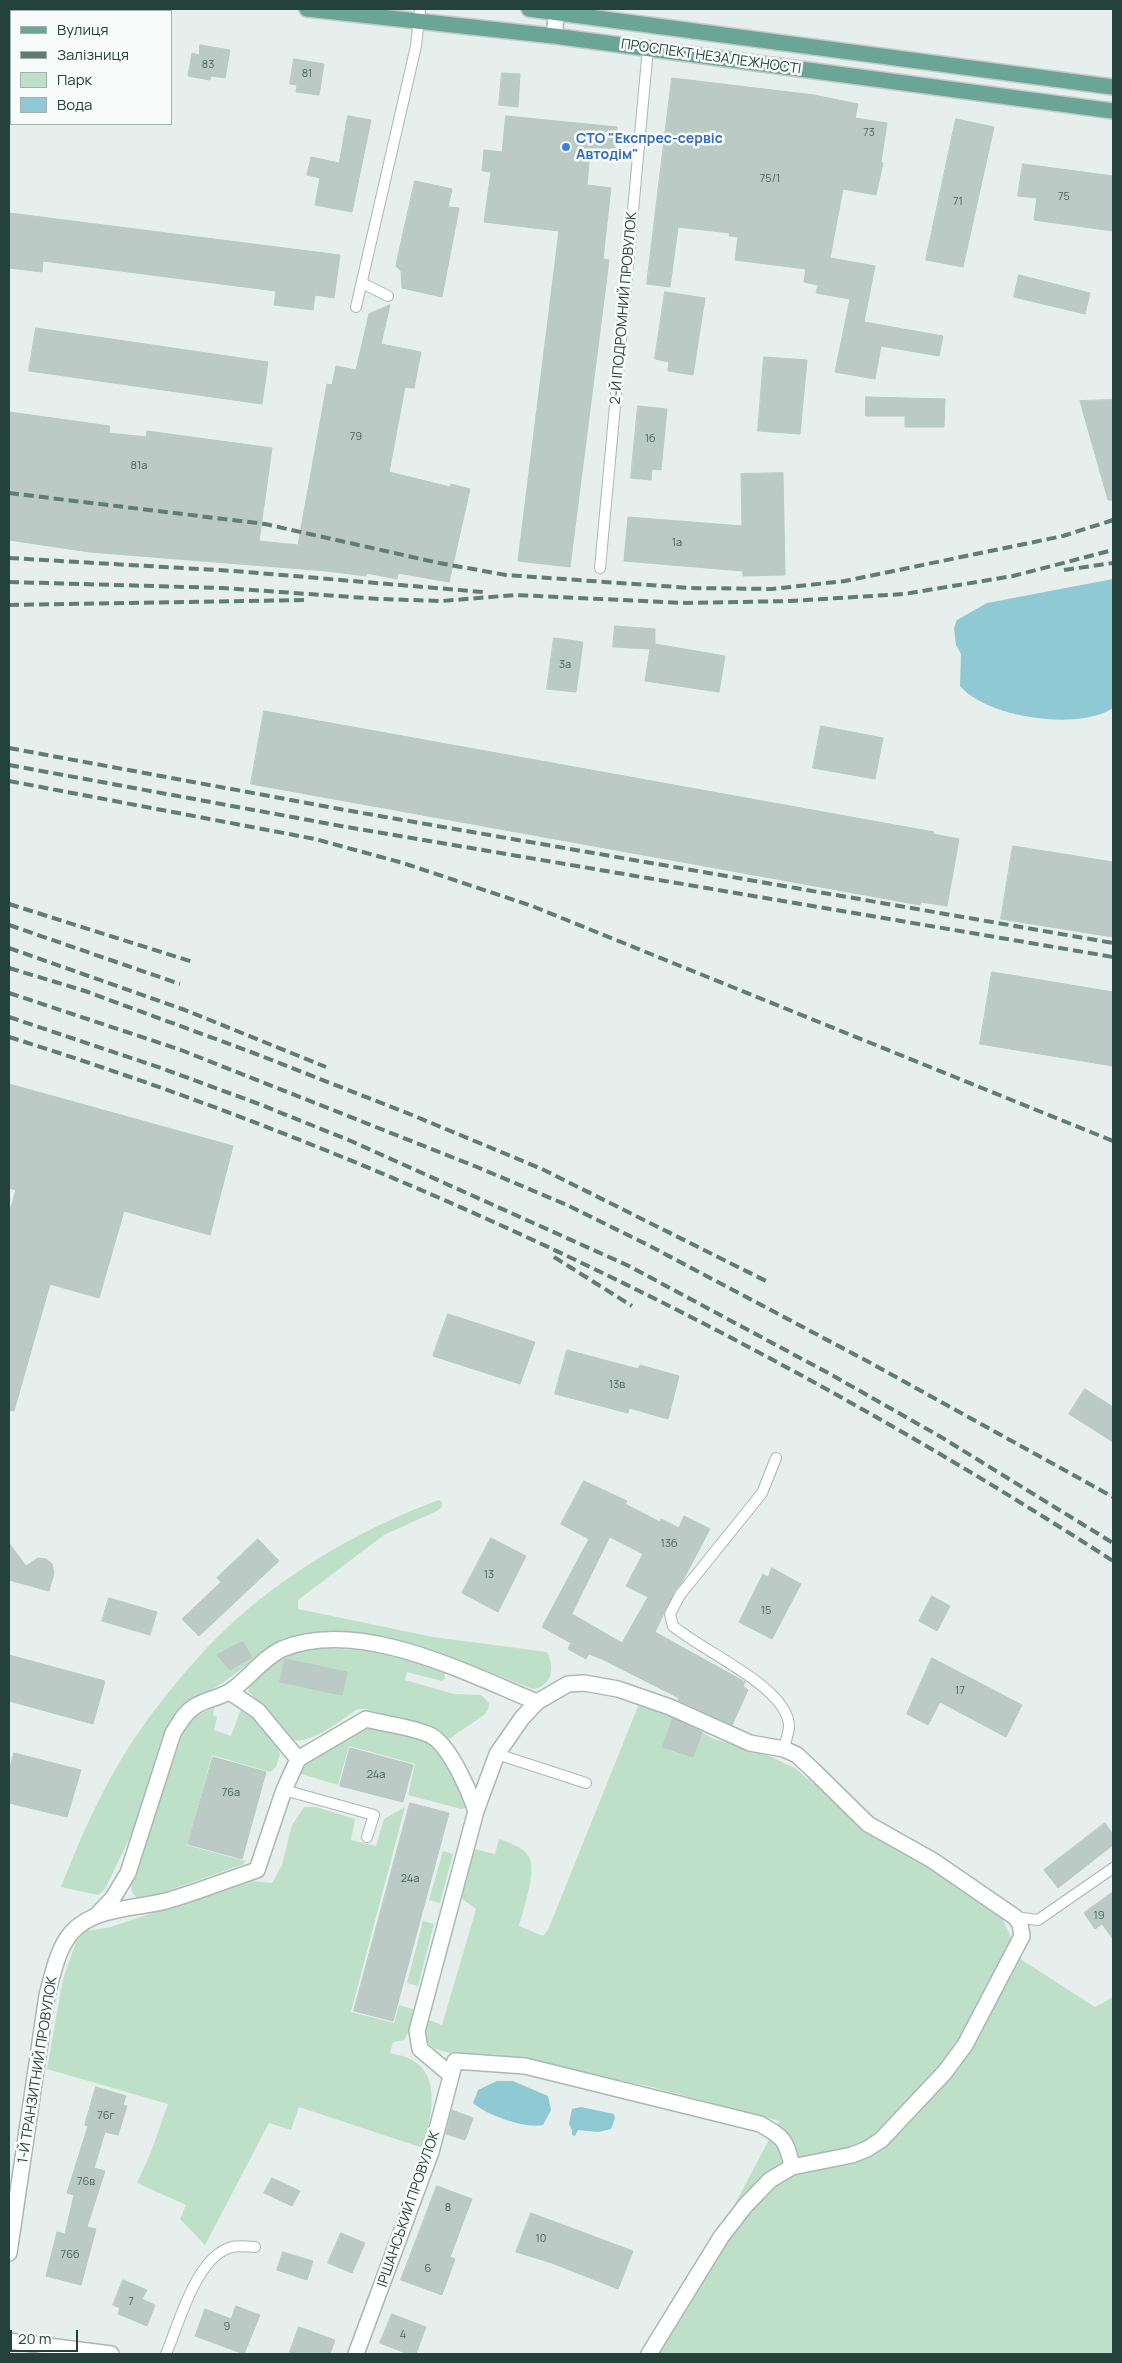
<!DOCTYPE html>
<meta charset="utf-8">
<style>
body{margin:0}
#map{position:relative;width:1122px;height:2363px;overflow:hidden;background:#e6efeb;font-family:Manrope,sans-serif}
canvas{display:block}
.frame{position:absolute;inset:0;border:10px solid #24423a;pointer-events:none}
.legend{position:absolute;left:10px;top:10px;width:162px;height:115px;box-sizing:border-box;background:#f7fbf9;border:1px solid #a3b1ad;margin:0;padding:6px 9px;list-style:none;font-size:15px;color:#24423a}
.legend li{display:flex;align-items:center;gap:10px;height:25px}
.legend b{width:25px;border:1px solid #a3b1ad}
.scale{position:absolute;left:10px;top:2330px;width:68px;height:22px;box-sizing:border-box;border:2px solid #24423a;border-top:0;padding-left:6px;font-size:15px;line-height:18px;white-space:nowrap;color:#24423a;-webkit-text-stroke:4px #f7fbf9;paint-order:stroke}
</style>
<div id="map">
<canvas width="1122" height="2363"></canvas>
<div class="frame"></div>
<ul class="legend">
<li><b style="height:6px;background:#6aa596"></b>Вулиця</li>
<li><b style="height:6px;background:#5f7d75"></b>Залізниця</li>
<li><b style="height:14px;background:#bfe0c8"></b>Парк</li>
<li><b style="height:14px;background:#8ec9d4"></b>Вода</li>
</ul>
<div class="scale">20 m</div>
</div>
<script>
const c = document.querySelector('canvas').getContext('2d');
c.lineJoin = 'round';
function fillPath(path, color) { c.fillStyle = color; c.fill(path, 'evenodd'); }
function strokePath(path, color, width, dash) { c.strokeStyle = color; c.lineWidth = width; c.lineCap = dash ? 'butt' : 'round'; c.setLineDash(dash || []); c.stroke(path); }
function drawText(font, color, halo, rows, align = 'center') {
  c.font = font + ' Manrope,sans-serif'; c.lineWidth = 5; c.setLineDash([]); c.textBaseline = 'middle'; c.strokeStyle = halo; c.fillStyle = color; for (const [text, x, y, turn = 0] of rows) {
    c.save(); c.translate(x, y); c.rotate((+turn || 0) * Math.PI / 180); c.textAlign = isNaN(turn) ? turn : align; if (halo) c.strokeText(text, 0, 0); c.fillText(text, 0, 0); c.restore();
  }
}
const green = new Path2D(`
 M439,1500L442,1502V1507L437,1511L384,1535L298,1600V1609L433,1637L547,1652C555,1667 552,1687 533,1689L417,1645L346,1634L268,1649L224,1682L181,1708L162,1738L132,1833L105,1889L98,1895L61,1887C83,1831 108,1775 143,1726C168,1691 208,1643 241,1615C299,1565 368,1526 439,1500Z
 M326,1648L399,1653L444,1668L445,1678L442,1681L407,1672L405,1680L454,1694L481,1695L489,1703L488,1710L484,1715L449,1739L424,1725L365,1709H358C342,1719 309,1747 290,1739L273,1718L248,1691C252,1674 286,1654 302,1650C310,1648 318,1649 326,1648ZM285,1659L346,1672L342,1694L280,1682Z
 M641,1699L714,1739L767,1755L795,1768L843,1809L869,1824L932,1870L973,1894L1001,1916L1022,1960L1095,2007L1113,1997V2354H655L779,2121L652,2087L557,2067L449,2053L433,2048L425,2039L426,2019L442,2025L476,1909L461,1898L474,1849L495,1854L499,1839C509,1843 524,1847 529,1857C537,1871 523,1910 519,1926L543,1936L548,1930Z
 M214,1708L213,1715L217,1717L214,1730L231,1736L240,1711C257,1717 275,1735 280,1754L276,1767L270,1772L212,1755L187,1845L245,1861L244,1864L139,1901L132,1892L131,1886L181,1738L193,1717Z
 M371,1725L427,1740C439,1749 467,1794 466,1808L461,1809L408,1795L415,1764L349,1746L338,1785L301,1774L306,1763L364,1726Z
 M304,1807H316L355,1819L351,1840L376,1846L384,1819L405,1807L351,2012L394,2023L399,2005L416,2010L409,2031L404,2040L393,2042L390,2053C397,2055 406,2056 412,2060C443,2077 430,2122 423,2148L299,2107L291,2130L269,2123L205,2245L180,2219L186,2205L137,2183L151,2152L168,2104L47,2069L63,1979L76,1942L82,1935L86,1931L111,1927L233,1885L252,1881L272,1883L282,1865L292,1825Z
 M443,1851L453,1854L440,1903L429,1900Z
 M423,1921L434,1924L418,1986L407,1983Z`);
const water = new Path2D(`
 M1113,579V708C1079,731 987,718 960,686L961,654L956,645L954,628L957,620L987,603Z
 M497,2081H513L548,2096L551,2110L543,2125C526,2129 486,2115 473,2103L478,2090Z
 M581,2107L614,2114L615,2118L611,2129L598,2132L578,2130L575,2136L572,2135V2130L569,2124L572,2109Z`);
const building = new Path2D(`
 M200,45L230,50L225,78L211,76L210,80L188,76L192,53L199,55Z
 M294,59L324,64L319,95L296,92L297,85L290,84Z
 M502,73L520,74L518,107L499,105Z
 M672,78L814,95L858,104L855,118L887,123L881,162L883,163L876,195L843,189L830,258L875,266L864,322L943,336L939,356L881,346L875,379L835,372L850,299L816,293L818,285L804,282L806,269L735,260L738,237L729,236L730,233L678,227L670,287L647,284Z
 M348,116L371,120L352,212L315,205L320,178L307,175L311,157L339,163Z
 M506,116L617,127L614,154L590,151L587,185L611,188L603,259L609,260L570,567L518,561L559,231L484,222L491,172L482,171L484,150L502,152Z
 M956,119L994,127L963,267L926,260Z
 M1023,164L1113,176V231L1034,220L1037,198L1018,196Z
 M415,181L452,189L448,207L459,208L442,297L402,288L401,271L396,266Z
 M9,213L340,255L334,298L315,295L313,310L274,305L276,291L43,261L42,272L9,268Z
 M1019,275L1090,293L1085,314L1014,297Z
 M665,292L705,298L693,375L668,371L669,362L655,359Z
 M390,305L381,344L421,352L414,388L405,387L389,472L450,487L451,484L470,489L449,582L398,573L397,579L366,573V576L327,571L90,552L9,540V412L110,426L109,433L146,437L147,431L272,448L259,541L298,545L327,384L332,385L336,366L356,370L369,314Z
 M36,328L268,362L262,404L29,371Z
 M764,357L807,360L800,434L758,431Z
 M866,397L945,399L944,427H905V416H866Z
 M1113,400V500H1108L1080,401Z
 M638,406L667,409L661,470L652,469L651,480L631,478Z
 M783,473L785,575L743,576V571L624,561L628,517L742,526L741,474Z
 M615,626L655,629V644L725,656L719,692L645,681L650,649L613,647Z
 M554,638L583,642L576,692L547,689Z
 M264,711L934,832L933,834L959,839L947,906L921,902L920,905L251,784Z
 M821,726L883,738L875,779L813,768Z
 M1013,846L1113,862V937L1001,919Z
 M992,972L1113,992V1066L980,1044Z
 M9,1084L233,1146L210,1235L124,1211L99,1298L50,1284L14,1411L9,1410V1214L16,1190L9,1188Z
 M448,1314L535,1342L520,1384L433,1356Z
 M567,1350L638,1369L640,1365L679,1376L668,1419L629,1408L628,1413L555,1394Z
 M1085,1389L1113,1407V1442L1069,1414Z
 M584,1481L627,1501L625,1504L660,1522L661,1519L679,1528L684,1516L710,1529L682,1582L674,1592L655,1632L745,1682L743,1686L748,1690L732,1725L678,1700L679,1698L602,1659L589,1654L586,1659L568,1649L571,1643L542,1627L589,1539L561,1524ZM610,1537L643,1554L626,1586L648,1597L622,1643L572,1614Z
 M491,1538L526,1556L498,1612L462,1593Z
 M258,1539L279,1561L199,1636L182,1619L221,1582L217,1578Z
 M9,1543L26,1566L38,1558L46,1559L52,1564L54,1573L49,1591L9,1580Z
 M772,1568L801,1584L772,1639L739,1622L763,1574L768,1577Z
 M932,1596L950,1606L937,1631L919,1621Z
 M109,1598L157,1612L150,1635L102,1621Z
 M243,1642L252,1657L230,1670L217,1655Z
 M9,1655L105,1681L93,1724L9,1701Z
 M932,1658L1022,1705L1006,1737L940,1702L928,1725L907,1714Z
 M285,1659L347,1672L342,1695L280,1682Z
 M673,1718L702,1732L693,1757L663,1747Z
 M350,1748L413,1765L403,1802L340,1786Z
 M14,1753L81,1770L67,1817L9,1803V1772Z
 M213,1757L266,1772L242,1859L188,1844Z
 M410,1803L449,1813L393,2021L354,2011Z
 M1105,1823L1113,1834V1845L1058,1888L1044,1870Z
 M1113,1892V1939L1102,1924L1095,1929L1084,1913Z
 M96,2087L126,2096L123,2105L127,2106L118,2135L105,2132L94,2168L105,2171L87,2227L96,2229L81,2285L46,2276L57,2232L65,2234L74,2195L67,2193L88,2126L85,2125Z
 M452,2110L473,2118L465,2140L446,2134Z
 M272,2178L300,2191L292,2206L264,2193Z
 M437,2186L472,2199L450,2257L455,2259L442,2295L401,2280Z
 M531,2213L633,2251L618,2289L552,2263L516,2252Z
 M341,2233L365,2243L352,2273L328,2263Z
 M283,2252L313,2261L307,2280L277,2270Z
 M123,2280L147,2290L142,2299L155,2305L147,2326L118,2314L120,2308L113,2305Z
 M236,2306L260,2315L244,2354L195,2336L205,2309L231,2319Z
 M392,2314L426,2327L416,2354H408L380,2343Z
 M299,2327L335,2340L330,2354H289Z`);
const lane = new Path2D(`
 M362,283L388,296
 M356,307L416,46L420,9
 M600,568L648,48
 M776,1458L762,1493L680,1595L670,1614L673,1626C702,1651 788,1687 789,1726C789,1733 785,1742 784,1749
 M497,1754L586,1783
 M284,1790L374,1815L367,1837
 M1015,1917L1038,1920L1113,1868
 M166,2354C179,2324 196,2256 232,2247C239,2245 248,2247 255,2247`);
const street = new Path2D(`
 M554,36L557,9
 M230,1692L258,1711L298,1759
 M476,1811L497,1754L522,1718L537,1702
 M97,1915L113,1898L128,1873L173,1733C179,1724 184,1713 194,1707C205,1699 221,1698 232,1690C249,1678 263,1658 282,1649C359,1617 466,1673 537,1702L568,1684L584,1683L618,1689L670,1707L750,1743L784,1749L797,1755L813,1770L868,1824L932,1860L1015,1917L1020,1924L1022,1936L965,2045L945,2072L881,2140L867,2149L852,2155L792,2167L770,2180L745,2206L721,2237L649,2354
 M9,2253L47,1995C53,1974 57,1949 72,1932C95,1907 135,1909 166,1901C197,1892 227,1880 257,1870L284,1790L298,1759L366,1719C385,1724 412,1727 430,1735C450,1745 469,1791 476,1811L417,2031L420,2049L451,2075
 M9,2341L111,2354
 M356,2354L431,2152L455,2061L525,2066L760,2124C783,2137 787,2140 792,2167`);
const primary = new Path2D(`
 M307,9L554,36L1113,111
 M529,9L1113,87`);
const rail = new Path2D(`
 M9,493L265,524L439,563L506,575L691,588L772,589L845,581L1063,536L1113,520
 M9,558L234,571L483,592
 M1064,570L1113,563
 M9,582L223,588L380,599L442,601L515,595L686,603L790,601L904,594L1013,576L1113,550
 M9,605L309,600
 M9,748L345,810L1113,943
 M9,765L341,826L1113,957
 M9,781L315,839L403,863L532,906L1113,1141
 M9,904L193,962
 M9,925L180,984
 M9,948L185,1010L326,1067
 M9,968L85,991L251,1052L412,1115L542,1169L770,1283
 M9,993L181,1050L477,1167L567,1205L648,1245L867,1361L1113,1497
 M9,1017L161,1068L259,1104L351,1141L629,1266L830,1374L941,1437L1113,1543
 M9,1037C399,1159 770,1339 1113,1561
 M554,1257L632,1306`);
const markers = [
 [566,147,5,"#3f7fe0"]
];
const numberNames = [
 ["83",208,65],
 ["81",307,74],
 ["73",869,133],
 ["75/1",770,179],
 ["75",1064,197],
 ["71",958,202],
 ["79",356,437],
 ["1б",650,439],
 ["81а",139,466],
 ["1а",677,543],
 ["3а",565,665],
 ["13в",617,1385],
 ["13б",669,1544],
 ["13",489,1575],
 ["15",766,1611],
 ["17",960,1691],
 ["24а",376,1775],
 ["76а",231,1793],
 ["24а",410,1879],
 ["19",1099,1916],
 ["76г",106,2116],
 ["76в",86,2182],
 ["8",448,2208],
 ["10",541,2239],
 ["76б",70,2255],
 ["6",428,2269],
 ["7",131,2302],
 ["9",227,2327],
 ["4",403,2335]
];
const streetNames = [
 ["ПРОСПЕКТ НЕЗАЛЕЖНОСТІ",711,57,8],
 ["2-Й ІПОДРОМНИЙ ПРОВУЛОК",624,308,-85],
 ["1-Й ТРАНЗИТНИЙ ПРОВУЛОК",38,2070,-81],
 ["ІРШАНСЬКИЙ ПРОВУЛОК",409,2209,-71]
];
const shopNames = [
 ["СТО \"Експрес-сервіс",576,139],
 ["Автодім\"",576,155]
];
fillPath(green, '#bfe0c8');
fillPath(water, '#8ec9d4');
fillPath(building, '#bbcac4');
strokePath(building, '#b8c9c2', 1);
strokePath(lane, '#a8b8b2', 12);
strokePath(street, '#a8b8b2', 18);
strokePath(primary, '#c2cac8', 18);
strokePath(lane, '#fff', 10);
strokePath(street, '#fff', 15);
strokePath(primary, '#6aa596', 15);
strokePath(rail, '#5f7d75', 4, [10, 5]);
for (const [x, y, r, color] of markers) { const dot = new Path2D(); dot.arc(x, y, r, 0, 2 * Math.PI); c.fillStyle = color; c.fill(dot); strokePath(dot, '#f7fbf9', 2); }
drawText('11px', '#4a645c', null, numberNames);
drawText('14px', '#24423a', '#f7fbf9', streetNames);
drawText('bold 14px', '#366cbe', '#f7fbf9', shopNames, 'left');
</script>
